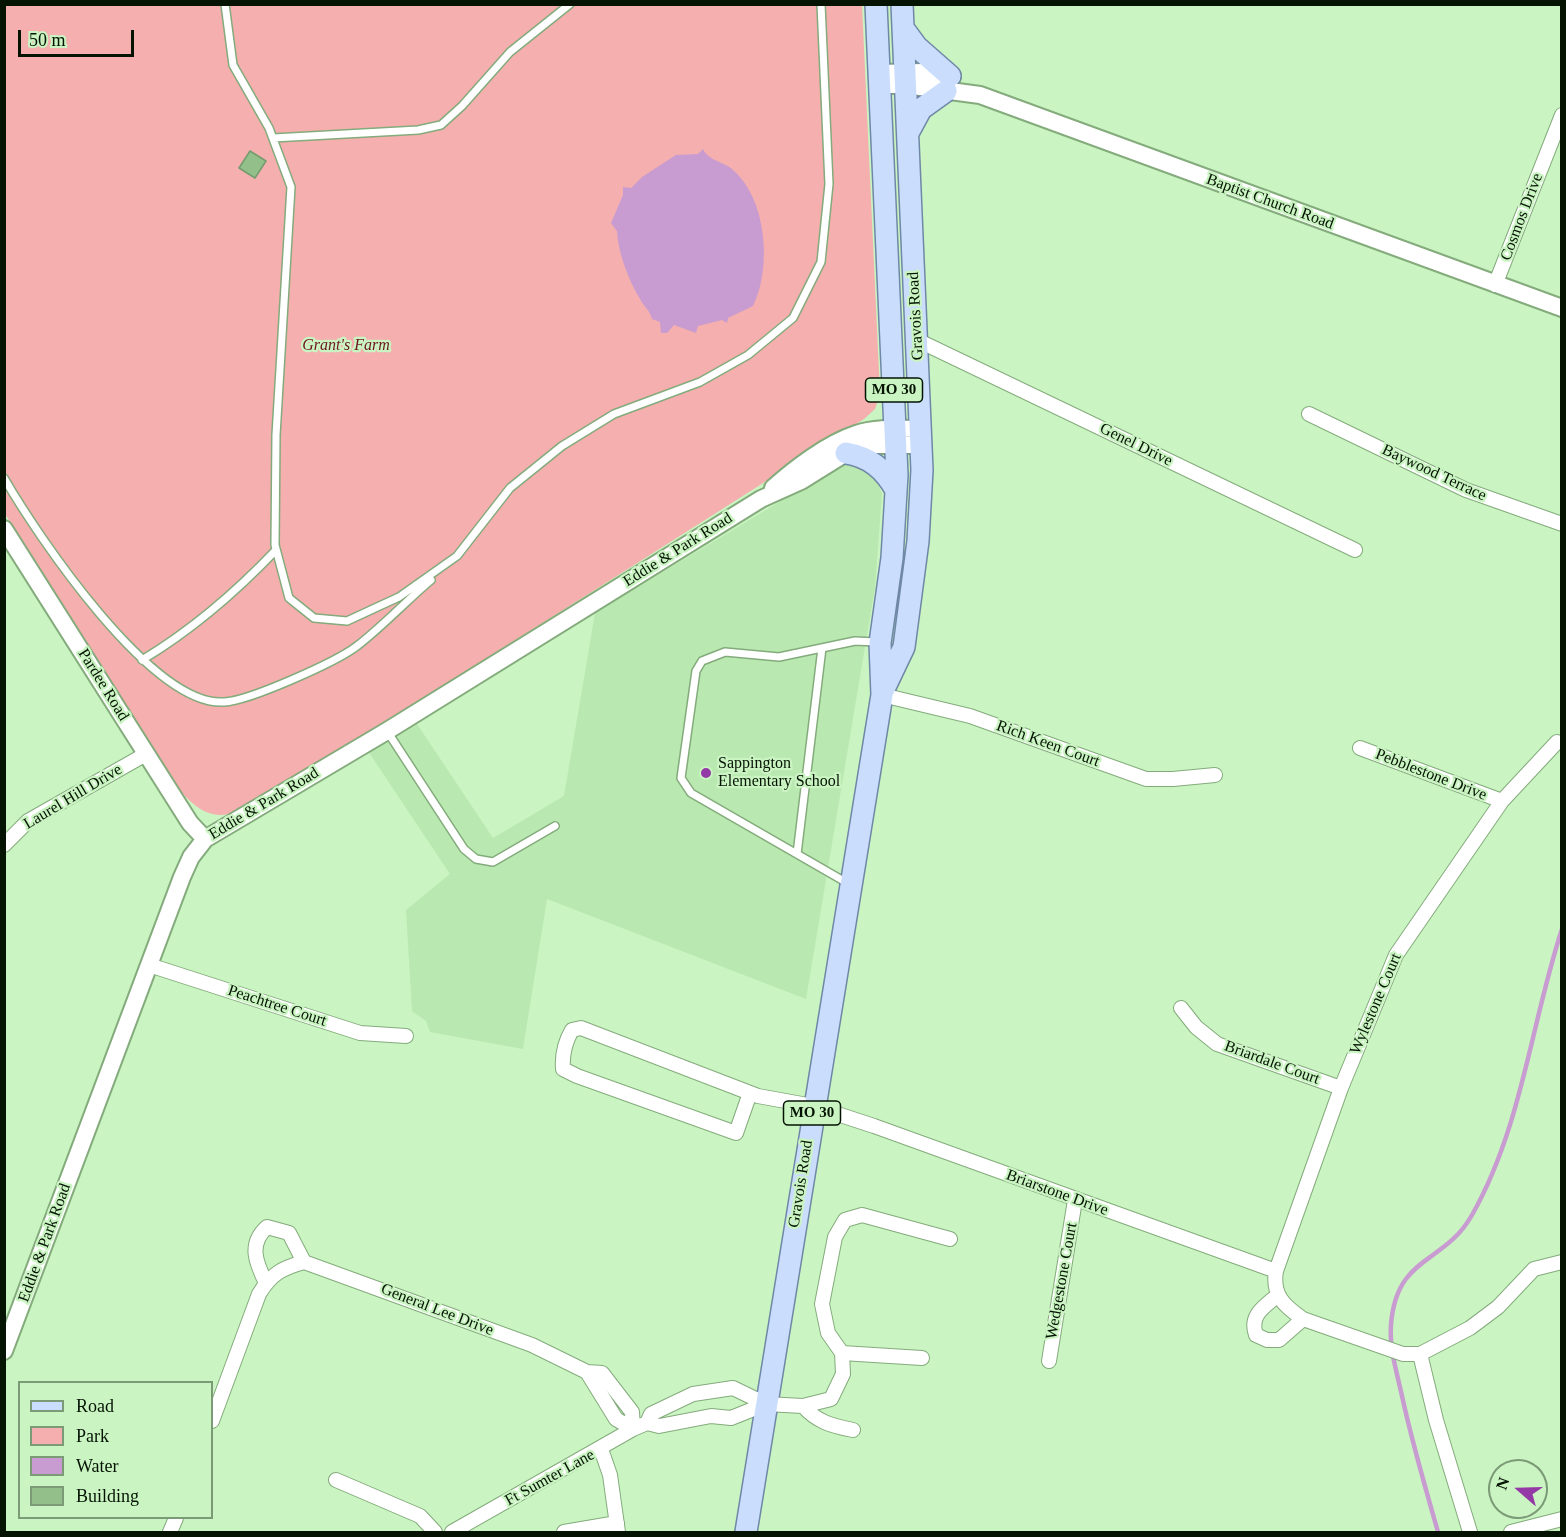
<!DOCTYPE html>
<style>
body{margin:0}
#map{position:relative;width:1566px;height:1537px;overflow:hidden;background:#caf4c2;font-family:Georgia,serif}
canvas{display:block}
.frame{position:absolute;inset:0;border:6px solid #051303;pointer-events:none}
.legend{position:absolute;left:18px;top:1381px;width:195px;height:138px;box-sizing:border-box;background:#caf4c2;border:2px solid #7b9a76;margin:0;padding:8px 10px;list-style:none;font-size:18px;color:#051303}
.legend li{display:flex;align-items:center;gap:12px;height:30px}
.legend b{width:30px;border:2px solid #7b9a76}
.north{position:absolute;left:1488px;top:1459px;width:60px;height:60px;box-sizing:border-box;background:#caf4c2;border:2px solid #7b9a76;border-radius:50%;rotate:290deg;font-size:16px;font-weight:700;line-height:24px;text-align:center;color:#051303}
.north::after{content:'';display:block;margin:auto;width:21px;height:27px;background:#943aa6;clip-path:polygon(50% 0,100% 100%,50% 72%,0 100%)}
.scale{position:absolute;left:18px;top:30px;width:116px;height:27px;box-sizing:border-box;border:3px solid #051303;border-top:0;padding-left:8px;font-size:18px;line-height:21px;white-space:nowrap;color:#051303;-webkit-text-stroke:4px #caf4c2;paint-order:stroke}
</style>
<div id="map">
<canvas width="1566" height="1537"></canvas>
<div class="frame"></div>
<ul class="legend">
<li><b style="height:8px;background:#cbddfd"></b>Road</li>
<li><b style="height:16px;background:#f4afae"></b>Park</li>
<li><b style="height:16px;background:#c89cd1"></b>Water</li>
<li><b style="height:16px;background:#93bf8a"></b>Building</li>
</ul>
<div class="north">N</div>
<div class="scale">50 m</div>
</div>
<script>
const c = document.querySelector('canvas').getContext('2d');
c.lineJoin = 'round';
function fillPath(path, color) { c.fillStyle = color; c.fill(path, 'evenodd'); }
function strokePath(path, color, width, dash) { c.strokeStyle = color; c.lineWidth = width; c.lineCap = dash ? 'butt' : 'round'; c.setLineDash(dash || []); c.stroke(path); }
function drawText(font, color, halo, rows, align = 'center') {
  c.font = font + ' Georgia,serif'; c.lineWidth = 4.5; c.setLineDash([]); c.textBaseline = 'middle'; c.strokeStyle = halo; c.fillStyle = color; for (const [text, x, y, turn = 0] of rows) {
    c.save(); c.translate(x, y); c.rotate((+turn || 0) * Math.PI / 180); c.textAlign = isNaN(turn) ? turn : align; if (halo) c.strokeText(text, 0, 0); c.fillText(text, 0, 0); c.restore();
  }
}
const built = new Path2D(`
 M847,461L865,466L876,479L882,494L875,587L806,999L547,899L523,1049L430,1032L426,1021L412,1011L406,910L450,874L368,751L417,724L493,838L564,796L595,613Z`);
const green = new Path2D(`
 M5,5H862L880,394L875,409L864,419C656,551 449,684 238,811C214,821 199,811 182,793L5,514Z`);
const water = new Path2D(`
 M703,149C707,160 724,162 732,169C767,198 772,268 753,306L728,318L727,323L722,320L698,326L696,333L674,325L667,333H661L660,322L652,319C650,310 644,307 640,299C628,279 618,252 617,231L611,223L623,195V187L631,188L642,177L676,155L698,154Z`);
const stream = new Path2D(`
 M1438,1532C1425,1487 1412,1442 1402,1396C1397,1373 1389,1348 1391,1324C1397,1254 1444,1265 1472,1215C1522,1127 1531,1023 1562,929`);
const building = new Path2D(`
 M250,151L266,161L255,178L239,168Z`);
const service = new Path2D(`
 M225,4L233,65L269,128L291,187L276,435L275,545L289,598L314,618L347,621L399,597L457,556L510,488L562,446L614,414L700,382L748,355L793,318L821,262L829,184L821,4
 M273,138L418,130L441,125L462,106L510,52L570,4
 M4,478C37,535 152,707 224,702C249,701 336,662 357,646C383,626 406,601 431,580
 M142,660C192,630 236,592 276,550
 M387,731L464,849L476,859L493,862L555,826
 M797,854L822,648
 M849,884L691,793L681,778L696,671L702,661L725,652L779,657L855,641L876,642`);
const minor = new Path2D(`
 M1495,285L1562,115
 M917,340L1355,550
 M1309,414L1466,490L1562,524
 M882,695L970,716L1146,779H1173L1215,775
 M1557,742L1502,801L1396,955L1341,1088L1276,1271C1272,1295 1284,1306 1303,1319L1403,1354H1420L1470,1328L1498,1307L1534,1269L1562,1262
 M1360,748L1502,801
 M4,845L28,821L146,754
 M149,965L360,1033L406,1036
 M1181,1008L1196,1027L1217,1044L1341,1088
 M750,1093L736,1133L577,1076L563,1069C562,1056 565,1042 572,1030L581,1028L758,1096L813,1106L874,1126L1276,1271
 M266,1283C256,1263 248,1244 267,1227L289,1233L304,1262
 M1278,1295C1264,1307 1249,1315 1256,1335L1267,1340H1279L1303,1319
 M842,1353L828,1333L822,1304L835,1237L845,1220L862,1215L950,1239
 M1420,1354L1436,1420L1470,1532
 M1049,1361L1075,1200
 M587,1372L616,1419L633,1429
 M803,1406C817,1422 832,1426 853,1430
 M212,1421L259,1294C271,1274 282,1268 304,1262L532,1345L587,1372L602,1373L632,1412L633,1429
 M647,1423L651,1414L693,1394L733,1388L766,1404
 M601,1449L610,1475L618,1532
 M336,1480L420,1516L435,1532
 M170,1532L176,1518
 M452,1532L633,1429L647,1423L659,1426L711,1416L731,1418L766,1404L803,1406L831,1399L843,1374L842,1353L922,1358
 M564,1532L617,1523
 M1511,1532L1562,1519`);
const tertiary = new Path2D(`
 M879,73L924,72L952,77
 M880,85H905L980,95L1562,308
 M773,488C794,469 828,443 856,434C876,427 900,429 922,429
 M4,529L190,823L205,839
 M4,1351L182,877L191,857L205,839L387,731L761,499L801,481L846,453L865,445H922`);
const primary = new Path2D(`
 M903,28L917,47L950,76
 M908,133L921,109L946,91
 M846,453C870,457 884,469 896,490
 M883,691L904,647L918,541L922,470L902,4
 M746,1532L882,695L880,643L892,558L897,475L876,4`);
const markers = [
 [706,773,6,"#943aa6"]
];
const shields = [
 [894,390,57],
 [812,1113,57]
];
const shieldNames = [
 ["MO 30",894,390],
 ["MO 30",812,1113]
];
const streetNames = [
 ["Baptist Church Road",1270,202,20],
 ["Cosmos Drive",1522,217,-69],
 ["Gravois Road",916,316,-93],
 ["Genel Drive",1136,445,26],
 ["Baywood Terrace",1434,473,25],
 ["Eddie & Park Road",678,550,-32],
 ["Pardee Road",103,685,58],
 ["Rich Keen Court",1048,744,20],
 ["Pebblestone Drive",1431,775,21],
 ["Laurel Hill Drive",73,797,-31],
 ["Eddie & Park Road",264,804,-31],
 ["Wylestone Court",1376,1004,-67],
 ["Peachtree Court",277,1006,18],
 ["Briardale Court",1272,1063,20],
 ["Gravois Road",801,1184,-81],
 ["Briarstone Drive",1057,1193,20],
 ["Eddie & Park Road",45,1243,-70],
 ["Wedgestone Court",1062,1281,-80],
 ["General Lee Drive",437,1310,21],
 ["Ft Sumter Lane",550,1478,-29]
];
const parkNames = [
 ["Grant's Farm",346,346]
];
const poiNames = [
 ["Sappington",718,764],
 ["Elementary School",718,782]
];
fillPath(built, '#b9e8b0');
fillPath(green, '#f4afae');
fillPath(water, '#c89cd1');
strokePath(stream, '#c89cd1', 4.5);
fillPath(building, '#93bf8a');
strokePath(building, '#759c6e', 1.5);
strokePath(service, '#84ab7c', 10);
strokePath(minor, '#84ab7c', 16);
strokePath(tertiary, '#84ab7c', 20);
strokePath(primary, '#6f88a5', 24);
strokePath(service, '#fff', 7);
strokePath(minor, '#fff', 14);
strokePath(tertiary, '#fff', 16);
strokePath(primary, '#cbddfd', 21);
for (const [x, y, r, color] of markers) { const dot = new Path2D(); dot.arc(x, y, r, 0, 2 * Math.PI); c.fillStyle = color; c.fill(dot); strokePath(dot, '#caf4c2', 2); }
for (const [x, y, w] of shields) { const box = new Path2D(); box.roundRect(x - w / 2, y - 12, w, 24, 4.5); c.fillStyle = '#caf4c2'; c.fill(box); strokePath(box, '#051303', 1.5); }
drawText('bold 15px', '#051303', null, shieldNames);
drawText('16px', '#051303', '#caf4c2', streetNames);
drawText('italic 16px', '#6d1820', '#caf4c2', parkNames);
drawText('16px', '#051303', '#caf4c2', poiNames, 'left');
</script>
